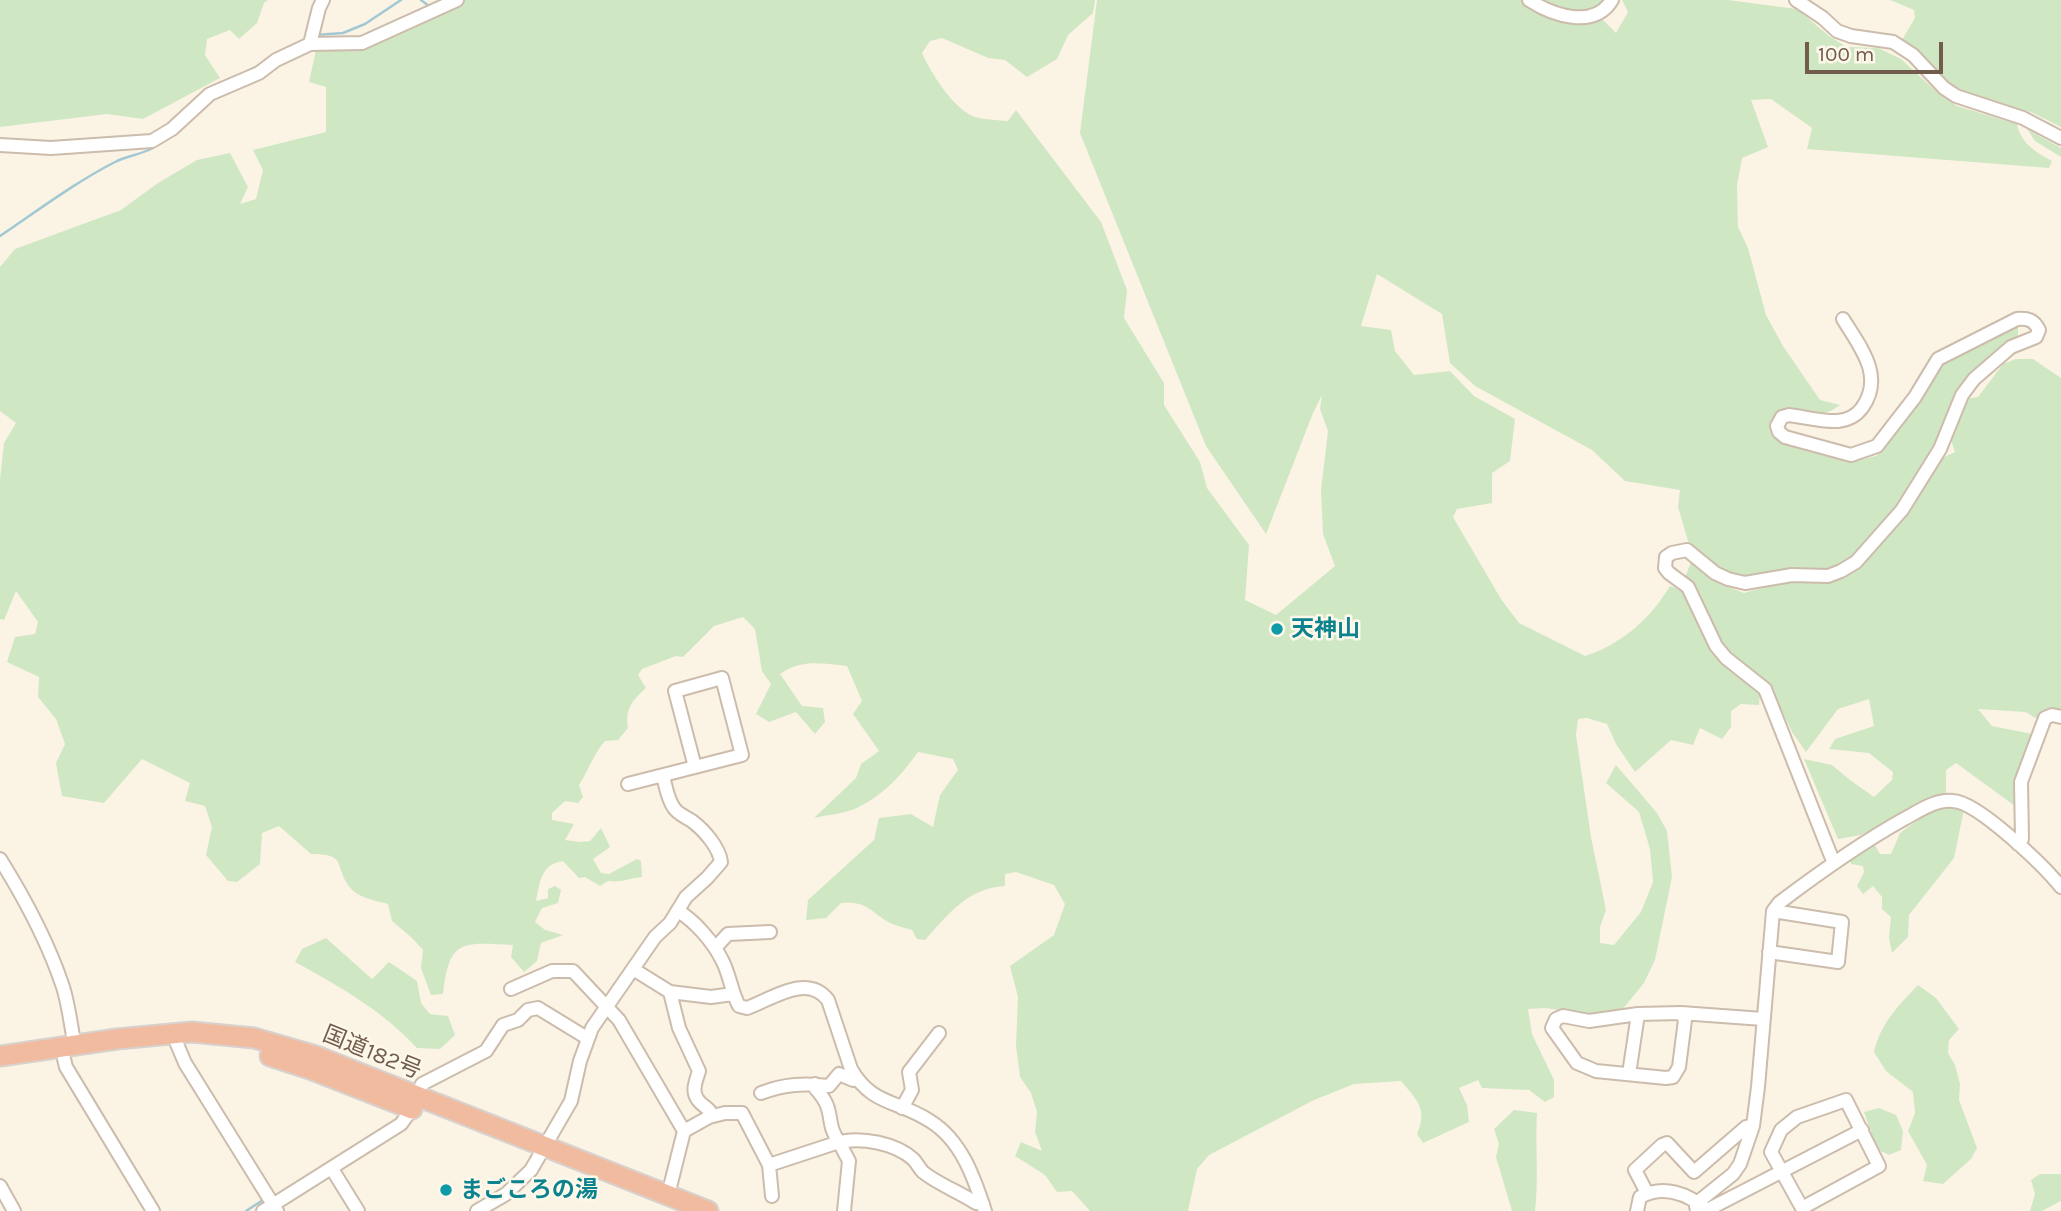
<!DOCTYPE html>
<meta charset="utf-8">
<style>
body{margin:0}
#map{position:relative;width:2061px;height:1211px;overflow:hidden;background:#fbf4e5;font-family:Karla,sans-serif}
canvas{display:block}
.scale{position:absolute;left:1805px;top:42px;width:138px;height:32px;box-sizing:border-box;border:4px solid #725c4c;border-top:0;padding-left:9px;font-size:21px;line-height:24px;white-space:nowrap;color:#725c4c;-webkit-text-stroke:5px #fef8eb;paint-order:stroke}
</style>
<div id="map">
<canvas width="2061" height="1211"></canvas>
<div class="scale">100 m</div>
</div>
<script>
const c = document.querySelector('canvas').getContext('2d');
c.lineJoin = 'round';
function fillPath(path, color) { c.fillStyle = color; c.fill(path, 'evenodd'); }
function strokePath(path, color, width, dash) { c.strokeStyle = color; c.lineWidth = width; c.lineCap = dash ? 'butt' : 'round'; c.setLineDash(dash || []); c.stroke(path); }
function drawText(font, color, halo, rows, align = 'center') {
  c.font = font + ' Karla,"Noto Sans JP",sans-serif'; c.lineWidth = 5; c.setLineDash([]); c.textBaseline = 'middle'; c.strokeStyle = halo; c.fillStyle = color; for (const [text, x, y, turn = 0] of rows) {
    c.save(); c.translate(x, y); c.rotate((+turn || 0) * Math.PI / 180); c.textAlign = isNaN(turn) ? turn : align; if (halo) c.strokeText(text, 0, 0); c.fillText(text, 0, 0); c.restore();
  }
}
const green = new Path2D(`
 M0,0H268L264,3L257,23L239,39L230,30L207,39L205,55L220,78L143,119L107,114L0,127Z
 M462,0H1095L1093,13L1068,35L1057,59L1027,77L1005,60L988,58L942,38L930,41L922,53C931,73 954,110 975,117C985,120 998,120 1008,121L1016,110L1101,222L1127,290L1124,318L1164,383V405L1200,462L1207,488L1249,545L1245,600L1276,615L1335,566L1323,534L1321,490L1328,431L1320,409L1322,395L1313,413L1266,534L1206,446L1080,133L1097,0H1612L1589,22L1602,19L1616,33L1628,12L1622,0H1728L1797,9L1829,36L1847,47L1878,48L1901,59L1939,94L1957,106L2017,124C2021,143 2035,152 2052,161L2049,168L1807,149L1812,128L1771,99L1751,100L1768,147L1742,158L1737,186L1738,227L1748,248L1766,315L1783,346L1820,400L1840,405C1821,420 1800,414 1778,411C1770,423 1771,429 1779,442L1855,461L1876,456L1885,448L1940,367L1955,355L2018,324V338L1998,348L1959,389L1936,448L1906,497L1857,552L1844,562L1824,570L1743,580L1714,569L1690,548L1678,507L1680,490L1625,481L1592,450L1475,386L1450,363L1442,314L1377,274L1361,326L1391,330L1395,351L1414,375L1450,371L1474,396L1515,419L1510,461L1492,473V503L1457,509L1453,517L1501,599L1519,623L1585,656C1622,644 1650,619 1670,586C1700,595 1699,630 1714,653C1723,666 1747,682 1760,693L1759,705L1741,704L1731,711V727L1722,739L1700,728L1693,745L1671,740L1635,772L1616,744L1607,724L1587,718L1578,719L1576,735L1591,837L1606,910L1600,927V943L1614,945L1641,912L1653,882L1650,849L1639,812L1606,783L1616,765L1657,813L1667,831L1672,877L1655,960L1644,983L1622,1010L1588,1014L1545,1008L1528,1009L1532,1034L1554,1080V1097L1545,1102L1529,1090L1482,1088L1478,1080L1459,1088L1467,1105L1469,1122L1423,1143L1417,1134C1428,1109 1417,1100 1401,1081L1354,1084L1314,1100L1209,1155L1197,1169L1188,1211H1090L1072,1191L1057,1192L1045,1175L1015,1156L1021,1142L1042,1151L1035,1132L1037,1112L1031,1093L1020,1077L1016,1046L1018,997L1010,966L1054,935L1065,904L1054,885L1016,872L1005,874V886C966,889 949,914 925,940L917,939L912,930C905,928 897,926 890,923C869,911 868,901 841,903L826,918L806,920L808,900L874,840L879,818L911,814L933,827L940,795L958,770L953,759L918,752C901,776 881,798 852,810C841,814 826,815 814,818L856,778L861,764L879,751L853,714L862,701L847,666C823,663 800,659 780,674L802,706L823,708L825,722L815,734L796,712L769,722L756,714L771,684L762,671L755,629L743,617L714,626L683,657L676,656L642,669L638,675L646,688C632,701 625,708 628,728L618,740L605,741C594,753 588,771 579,785L583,797L578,803L565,801L552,813V820L574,824L565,840L580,842L590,841L601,828L610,847L593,859L601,873L609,874L637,859L641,861L642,877C629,878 621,883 608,881L600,886L585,877L579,878L563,861C541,864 540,882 536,901L548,898V889L555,886L561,890L558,903L542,908L535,922L545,930L563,935L541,943L537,961L524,972L511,957L513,945C464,943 449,937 443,994L431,995L421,968L423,950L412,938L392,921L388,904C374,900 357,898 348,885C334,864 347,854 311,854L279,826L262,833L260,864L237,882L228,881L206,855L212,827L205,806L185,801L190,783L142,759L104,803L62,796L56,763L65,744L56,719L38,697L39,677L7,662L15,637L35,634L38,622L16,591L4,620L0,619V480L4,443L16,423L0,411V267L15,249L121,210L158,183L197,160L230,153L248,187L240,204L256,199L263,170L253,150L326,132V87L309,82L316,50L359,51Z
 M1890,0H2061V127L2031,112L1965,96L1902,40L1915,18L1914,10Z
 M2027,129L2061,148V157L2035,141Z
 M2016,359H2033L2061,378V713L2051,711L2035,718L2026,712L1978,709L1992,726L2032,734L2017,778L2015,806L1956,763L1946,770V793L1861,835L1838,839L1804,759L1832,765L1850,780L1874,797L1892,780L1893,772L1869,753L1829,749L1835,739L1874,726L1869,699L1838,709L1806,752L1792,732L1771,688L1724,651L1703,602L1685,577L1692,560L1720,584L1744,593L1792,580L1837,577L1918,494L1942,458L1955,452L1951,440L1964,399L1978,397L2003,364Z
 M1950,806L1964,809L1954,858L1909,915L1908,937L1892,953L1889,938L1891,917L1882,909V897L1873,886L1863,894L1857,886L1864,872L1863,866L1851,864L1850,857L1873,842L1880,854H1891L1900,833L1931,810Z
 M326,938L372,979L389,962L417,981L421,1003L430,1014L448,1016L455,1035L440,1049L417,1048C383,1011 339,986 295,962L302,949Z
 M1918,985L1936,998L1959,1029L1949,1040L1948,1053L1955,1065L1960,1084L1959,1100L1977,1148L1971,1159L1943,1184L1923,1181L1927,1165L1908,1131L1915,1113L1913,1092L1886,1071L1874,1052C1880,1024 1899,1005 1918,985Z
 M1879,1108L1896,1115L1903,1131L1901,1150L1889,1155L1877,1149L1864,1112Z
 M1514,1110L1537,1113C1535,1146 1539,1178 1535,1211H1512L1496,1157L1499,1144L1494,1129Z
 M2040,1174H2061V1201L2042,1211H2030L2035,1194L2031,1180Z`);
const stream = new Path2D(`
 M421,0L429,6L433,5
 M316,35L343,33L365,24L401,0
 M294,45L307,39
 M248,71L261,64
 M0,236C37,211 77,181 117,161C128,156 142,154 153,148
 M246,1211L263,1200`);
const minor = new Path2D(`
 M1529,0C1552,15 1594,30 1612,0
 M1796,0L1823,18L1837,31L1851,36L1893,42L1913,55L1944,88L1956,96L2023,118L2061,138
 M310,44L319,8L323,0
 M0,145L51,148L152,141L172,129L210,94L259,73L276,60L310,44L362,43L457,0
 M628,784L742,755L722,678L675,691L695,767
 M2018,844L2022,839L2021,782L2045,718L2052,715L2061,717
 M0,859C25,899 48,942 63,987C69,1006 71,1027 75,1047
 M1833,861L1765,689L1726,658L1716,646L1688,587L1669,573L1665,568L1666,557L1672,553L1687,550L1715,573L1728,579L1745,583L1792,575L1828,576L1841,571L1856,562L1902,510L1940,449L1962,395L1974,379L2011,347L2036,337L2039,330C2034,320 2028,318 2017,319L1938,359L1915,397L1877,446L1851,455L1785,437L1779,432L1777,426L1782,417L1789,415C1805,417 1823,422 1838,421C1848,420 1856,416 1862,408C1885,376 1860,347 1843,319
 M678,911C695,921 713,942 722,960C730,975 731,991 739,1006L747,1008C772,999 807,973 828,1000L851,1069C872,1106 898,1100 930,1121C961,1140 974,1177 985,1211
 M715,948L728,934L770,932
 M1769,952L1838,962L1842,922L1773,911
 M633,969L670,992L711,997L733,994
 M511,989L552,971H573L619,1020L684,1131
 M1681,1013L1685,1020L1679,1067L1673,1077L1666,1078L1596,1071L1577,1063L1552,1028L1556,1019L1563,1016L1589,1021L1638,1014L1681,1013L1763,1019
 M177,1044L185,1063L277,1211
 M64,1059L66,1067L153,1211
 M1629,1074L1638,1014
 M815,1084V1088C837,1111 824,1121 839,1142C862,1137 895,1143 913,1159C917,1163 919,1168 923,1172C936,1183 961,1193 976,1203L983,1204
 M761,1093C785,1084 804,1083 829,1086L839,1074L853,1080L857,1079
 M902,1108L912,1090L909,1072L939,1033
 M709,1117L725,1113H742L769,1165L772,1196
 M769,1165L839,1142L849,1161L844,1211
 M332,1169L358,1211
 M0,1186L14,1211
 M1647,1193L1635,1170L1662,1145L1667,1143L1694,1172L1746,1127L1753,1126
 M668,1195L684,1131L709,1117L711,1113C708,1107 702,1106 698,1100C691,1091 696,1081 699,1071L679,1028L670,992
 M1802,1208L1879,1166L1846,1100L1797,1117L1781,1130L1771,1152L1802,1208L1804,1211
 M263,1211L401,1124L412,1109L422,1084L486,1051L503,1025L518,1020L528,1010L538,1008L587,1038
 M477,1211L506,1194L531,1170L571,1101L580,1061L592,1028L655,937L670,923L686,897L707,878L721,862C719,847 704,830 692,821C686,817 678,814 674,808C667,798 666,787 663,776
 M1637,1211L1640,1197C1664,1184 1688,1194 1707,1210L1862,1130
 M1697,1211L1696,1206L1698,1202L1733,1174L1740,1164L1753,1126L1758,1087L1773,911L1779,903C1820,872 1859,844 1904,819C1919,811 1936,799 1953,801C1978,802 2044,866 2061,887`);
const highway = new Path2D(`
 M0,1056L117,1039L192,1032L254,1038L316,1056L708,1211
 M270,1056L310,1069L412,1109`);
const markers = [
 [1277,629,7,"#0f9aa8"],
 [446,1190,7,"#0f9aa8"]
];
const cultureNames = [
 ["天神山",1291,629],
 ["まごころの湯",460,1190]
];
const streetNames = [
 ["国道182号",372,1053,22]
];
fillPath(green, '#d0e7c4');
strokePath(stream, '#a2c8d4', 2.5);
strokePath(minor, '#ccbcac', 16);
strokePath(highway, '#d8d1cd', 23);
strokePath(minor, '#fff', 12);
strokePath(highway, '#f1bba0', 19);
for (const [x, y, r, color] of markers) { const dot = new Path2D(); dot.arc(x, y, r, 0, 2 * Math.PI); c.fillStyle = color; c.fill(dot); strokePath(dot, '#fef8eb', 2.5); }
drawText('bold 23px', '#0d838f', '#fef8eb', cultureNames, 'left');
drawText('23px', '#725c4c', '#fef8eb', streetNames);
</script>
